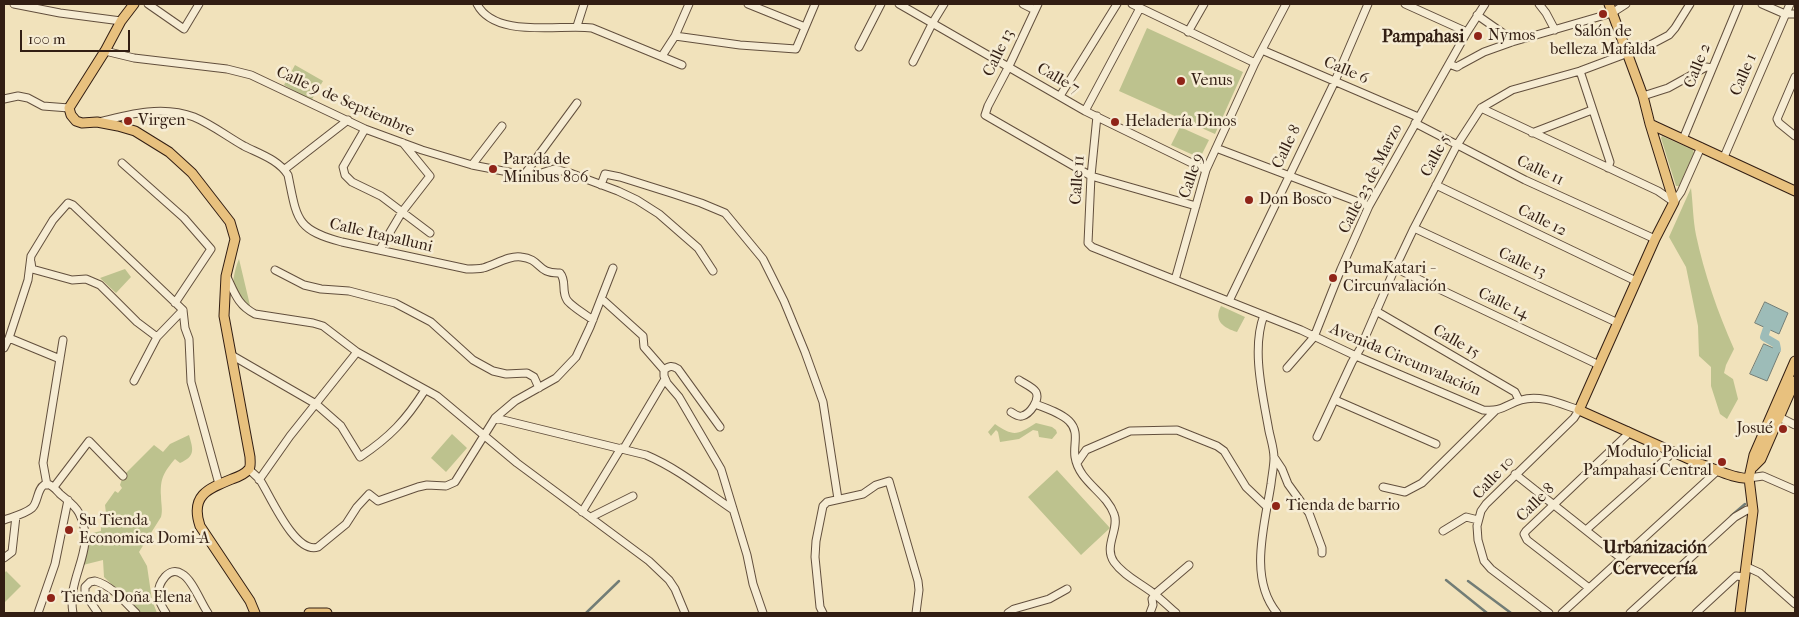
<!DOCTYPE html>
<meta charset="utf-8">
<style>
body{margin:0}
#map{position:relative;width:1799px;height:617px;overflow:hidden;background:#f1e2bb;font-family:"IM FELL French Canon",serif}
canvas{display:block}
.frame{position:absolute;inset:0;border:5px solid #321e13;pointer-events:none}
.scale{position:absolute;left:20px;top:30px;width:110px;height:22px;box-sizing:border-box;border:2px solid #321e13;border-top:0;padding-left:6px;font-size:15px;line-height:18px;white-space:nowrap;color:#321e13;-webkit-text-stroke:4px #f6ecd3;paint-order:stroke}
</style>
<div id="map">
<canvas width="1799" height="617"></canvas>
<div class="frame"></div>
<div class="scale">100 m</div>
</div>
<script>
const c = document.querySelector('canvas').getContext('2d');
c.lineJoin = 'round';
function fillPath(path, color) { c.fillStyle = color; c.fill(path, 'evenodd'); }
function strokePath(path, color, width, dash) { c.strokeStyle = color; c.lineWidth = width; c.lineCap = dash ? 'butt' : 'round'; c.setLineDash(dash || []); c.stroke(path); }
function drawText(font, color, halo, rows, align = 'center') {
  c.font = font + ' "IM FELL French Canon",serif'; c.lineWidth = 5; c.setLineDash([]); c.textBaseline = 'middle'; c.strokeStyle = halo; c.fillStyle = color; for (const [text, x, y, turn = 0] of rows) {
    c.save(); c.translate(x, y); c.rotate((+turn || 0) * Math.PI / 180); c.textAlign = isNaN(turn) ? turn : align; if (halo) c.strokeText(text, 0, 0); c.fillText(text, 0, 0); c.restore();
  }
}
const green = new Path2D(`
 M1147,28L1243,72L1215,134L1119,91Z
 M295,65L323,81L311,101L284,85Z
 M1180,127L1209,140L1200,158L1171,145Z
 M1662,136L1693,150L1694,153L1679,186H1676L1661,138Z
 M1691,188C1693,204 1693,220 1696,235C1704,273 1718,313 1734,349L1726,365L1724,373L1733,379L1738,399L1727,419L1720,414L1711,386V367L1699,356L1698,326L1686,267L1669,237Z
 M239,259L253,318C249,315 243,312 240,309C229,294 233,274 239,259Z
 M125,269L131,277L116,293L100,278Z
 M1221,306L1245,317L1237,332C1224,328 1213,321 1221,306Z
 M1036,423L1052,427L1056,430L1057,433L1052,439L1039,437L1038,431L1033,430L1019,439L1000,442L998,432L996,430L991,436L988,432L995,424C1014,437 1017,435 1036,423Z
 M452,434L467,448L446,472L431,458Z
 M189,435C193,449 196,456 180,463L175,459C164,472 160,478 161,496C161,504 163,510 161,517L139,552L147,566L152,600L157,613H141L104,577L103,560L83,565L87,553L88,534L101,531V526L104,524L106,513L105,505L115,491L118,493L122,488L120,485L123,476L154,445L163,452L170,444Z
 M1057,470L1110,528L1081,555L1028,497Z
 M6,571L21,586L4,603V574Z`);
const water = new Path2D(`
 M1765,302L1788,313L1779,334L1755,323Z
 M1764,344L1780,351L1767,381L1750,374Z`);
const stream = new Path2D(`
 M1731,516L1745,504
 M1446,580L1487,613
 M1468,581L1511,613
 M586,613L619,581`);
const canal = new Path2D(`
 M1767,328L1764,337L1776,344L1777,349`);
const minor = new Path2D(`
 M14,4L60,13L121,21
 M148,4L184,29L199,4
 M477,4C495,39 560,24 592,28L682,65
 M748,4L805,27
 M899,4L1085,111L1206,170
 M1023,4L1035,10
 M1038,4L1009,66L988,106L985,115L1091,176L1196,206
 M1132,4L1255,63
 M1405,4L1467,32
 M1539,4L1546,13L1555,30
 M1762,4L1785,14H1795
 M1477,15L1507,36L1512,42
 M577,26L584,4
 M1188,32L1204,4
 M675,36L740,45L796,49L815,4
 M859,47L881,4
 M1262,50L1418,117
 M105,51L134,58L227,69L251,75L365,129L422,150L472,165L524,175H535L554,169L570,173L618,191L637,200L659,214L698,248L713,271
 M662,56L675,36L689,4
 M913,62L933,22L944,4
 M1449,64L1457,67L1460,65L1484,52L1512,42L1612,13L1626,4
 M1580,71L1610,162L1608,168
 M1795,77L1777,119L1779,123L1795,136
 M1060,96L1117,4
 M1643,96L1668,88L1706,67L1712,68
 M4,99L18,96L28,98L43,106L69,108
 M1481,108L1658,191L1674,202L1681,192L1701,147
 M1085,111L1140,8
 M1097,116L1091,176L1088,243L1092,247L1301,330L1356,356L1483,410C1503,412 1504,405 1521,400C1540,394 1561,404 1579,410L1574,418L1486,504L1481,511L1477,526L1478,540L1484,561L1491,569L1549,613
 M99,122C130,114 163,105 194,117C211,124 228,137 244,146C260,154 279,160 288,175C297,218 295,230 342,242L467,269C472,269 478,269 483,268C495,265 509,255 521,257C542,259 536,274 560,273C567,281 561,291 567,300C571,306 586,315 593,320
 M1415,123L1525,180L1655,239
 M365,129L343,167L345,175L352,182L381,196L430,233
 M1532,133L1592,110
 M1683,139L1739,4
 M1216,148L1369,206
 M1724,157L1790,4
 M122,163L184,218L211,249L175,303
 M472,165L502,126
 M285,169L348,120
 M524,175L577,103
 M601,185L605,174L620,177L674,194L701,203L725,213L763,259L784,301L805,352L823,402L838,499
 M1436,185L1636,281
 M1414,228L1618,323
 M380,249L402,212L430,176L403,143
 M31,262L32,269L72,280L86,279L100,285L137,322L157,337
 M1395,268L1599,365
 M275,270L304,285L321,289L349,291L395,303L431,322L473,360L493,371L506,374L527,373L534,377L539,388
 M227,277C235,294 238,305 255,314L313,323L323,326L357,352L437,396L517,463L649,561L669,580L675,589L685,613
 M1175,280L1206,170L1255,63L1286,4
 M602,299L643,336L644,347L664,370V376L667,383L679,397L721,469L747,555L753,584L763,613
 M1229,301L1335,81L1368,4
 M1376,311L1515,392L1519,400
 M1264,315C1251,349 1263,396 1269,431C1271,440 1274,449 1274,458C1274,466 1272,475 1271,484C1265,524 1248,578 1277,613
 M9,338L60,359
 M4,348L9,338L28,280L31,256L53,220L68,203L73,205L183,310L185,328L189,339L191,382L219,484
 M233,356L316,404L341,426L360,457C390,437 406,420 425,390
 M1287,368L1314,337L1341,269L1369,206L1467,32L1485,4
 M664,370C669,366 672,365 678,369L720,427
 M134,381L157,337L183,310
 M1335,400L1436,444
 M1035,404C1046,408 1061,413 1069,421C1080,432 1073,444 1075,457C1079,482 1106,492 1114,514C1120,529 1103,546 1114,562C1123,575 1140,583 1153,593C1161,599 1168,606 1176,613
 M1011,412C1014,414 1019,417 1022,416C1030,414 1040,400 1036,392C1033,387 1023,383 1019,380
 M1775,415L1795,425
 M495,418L646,455C677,468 704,490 732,509
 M1317,437L1352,362L1360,349L1395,268L1414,228L1457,145L1481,108L1512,90L1580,71L1652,44L1669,35L1675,28L1690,4
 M624,448L665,379
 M1274,457L1282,469L1288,484L1309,513L1322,548V553
 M1077,463L1086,450L1130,431L1177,430L1217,446L1224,451L1246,487L1267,507
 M249,469C252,473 257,476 260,480C270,495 295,555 318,547L346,524L357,507L369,494L378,501L418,487L427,485L446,486L455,482L495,418L515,401L556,378L576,357L590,327L613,268
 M1515,474L1622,559
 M1749,478L1763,476L1795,490
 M259,480L290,436L357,352
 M47,485L43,463L63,340
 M54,487L89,441L123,476
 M1383,487L1405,492L1422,483L1495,411
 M582,512L621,448
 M591,517L633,496
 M4,520C12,517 25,514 32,508C38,503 37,489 44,485C51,482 56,490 60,494C66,499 75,505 79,513C98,550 66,576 73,613
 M1586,530L1669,456L1672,451
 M1443,531L1466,517L1478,520
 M4,558L12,552L16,516
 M1747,567L1760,573L1795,604
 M1589,588L1527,540L1524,534L1526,531L1626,436L1628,431
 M38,613L55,564L68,500
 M98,613L88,598L85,593V587L90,582L95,581C111,585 125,602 136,613
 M166,613C162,607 159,602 158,595C158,583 169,565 182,574C192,579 201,603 208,613
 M823,613L820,607L815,557L816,541L823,506L827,502L863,494L876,485L889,481L918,581L919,590L916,613
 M1008,613L1014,609L1049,599L1067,589
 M1150,613L1153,605L1152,599L1155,594L1189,565
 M1562,613L1715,473L1717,469
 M1630,613L1735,517L1747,510L1753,511
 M1696,613L1736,576L1745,577`);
const major = new Path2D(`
 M134,4L121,21L105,51L69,108L71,115L76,121L82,123L97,122L118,126L135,131L169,152L192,173L230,222L235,239L226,276L224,316L250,457C250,461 251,466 249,469C245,474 238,477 232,479C207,489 190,496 200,526L250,601L255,613
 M1609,4L1643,96L1650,124L1795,191
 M1650,124L1674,202L1655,239L1579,410L1700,464C1714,468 1735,480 1749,478
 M1753,467L1761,459L1795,381
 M309,613H327
 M1740,613L1753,511L1749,478L1754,455L1795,361`);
const markers = [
 [1603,14,5,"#8f2418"],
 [1478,36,5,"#8f2418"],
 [1181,81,5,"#8f2418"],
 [128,121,5,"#8f2418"],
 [1115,122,5,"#8f2418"],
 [493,169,5,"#8f2418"],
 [1249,200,5,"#8f2418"],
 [1333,278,5,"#8f2418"],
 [1783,429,5,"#8f2418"],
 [1722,462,5,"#8f2418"],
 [1276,506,5,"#8f2418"],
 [69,530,5,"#8f2418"],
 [51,598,5,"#8f2418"]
];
const poiNames = [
 ["Salón de",1603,32,"center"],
 ["belleza Mafalda",1603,50,"center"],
 ["Nymos",1488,36],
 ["Venus",1191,81],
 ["Virgen",138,121],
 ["Heladería Dinos",1125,122],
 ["Parada de",503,160],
 ["Minibus 806",503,178],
 ["Don Bosco",1259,200],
 ["PumaKatari -",1343,269],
 ["Circunvalación",1343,287],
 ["Josué",1773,429,"right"],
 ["Modulo Policial",1712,453,"right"],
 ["Pampahasi Central",1712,471,"right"],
 ["Tienda de barrio",1286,506],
 ["Su Tienda",79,521],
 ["Economica Domi-A",79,539],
 ["Tienda Doña Elena",61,598]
];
const streetNames = [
 ["Calle 13",999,53,-64],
 ["Calle 2",1698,66,-68],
 ["Calle 6",1346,71,23],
 ["Calle 1",1744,75,-67],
 ["Calle 7",1058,79,30],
 ["Calle 9 de Septiembre",345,102,24],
 ["Calle 8",1287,147,-64],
 ["Calle 5",1436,156,-62],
 ["Calle 11",1540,171,25],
 ["Calle 9",1192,176,-71],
 ["Calle 23 de Marzo",1371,179,-63],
 ["Calle 11",1078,180,-86],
 ["Calle 12",1542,221,26],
 ["Calle Itapalluni",381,236,13],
 ["Calle 13",1522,263,25],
 ["Calle 14",1503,304,25],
 ["Calle 15",1456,342,30],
 ["Avenida Circunvalación",1405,360,23],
 ["Calle 10",1494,478,-47],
 ["Calle 8",1536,503,-45]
];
const neighbourhoodNames = [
 ["Pampahasi",1423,38],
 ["Urbanización",1655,549],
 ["Cervecería",1655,570]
];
fillPath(green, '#bdc28e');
fillPath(water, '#9dbcb8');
strokePath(water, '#727d76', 1);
strokePath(stream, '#727d76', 2.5);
strokePath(canal, '#9dbcb8', 8);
strokePath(minor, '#624f3d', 9);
strokePath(major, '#321e13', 11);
strokePath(minor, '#f6ecd3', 7);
strokePath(major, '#e8c17e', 9);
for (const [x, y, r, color] of markers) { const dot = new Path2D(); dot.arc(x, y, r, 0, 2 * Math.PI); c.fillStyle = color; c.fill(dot); strokePath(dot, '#f6ecd3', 2); }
drawText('16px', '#321e13', '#f6ecd3', poiNames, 'left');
drawText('16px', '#321e13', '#f6ecd3', streetNames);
drawText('bold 18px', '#321e13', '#f6ecd3', neighbourhoodNames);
</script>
